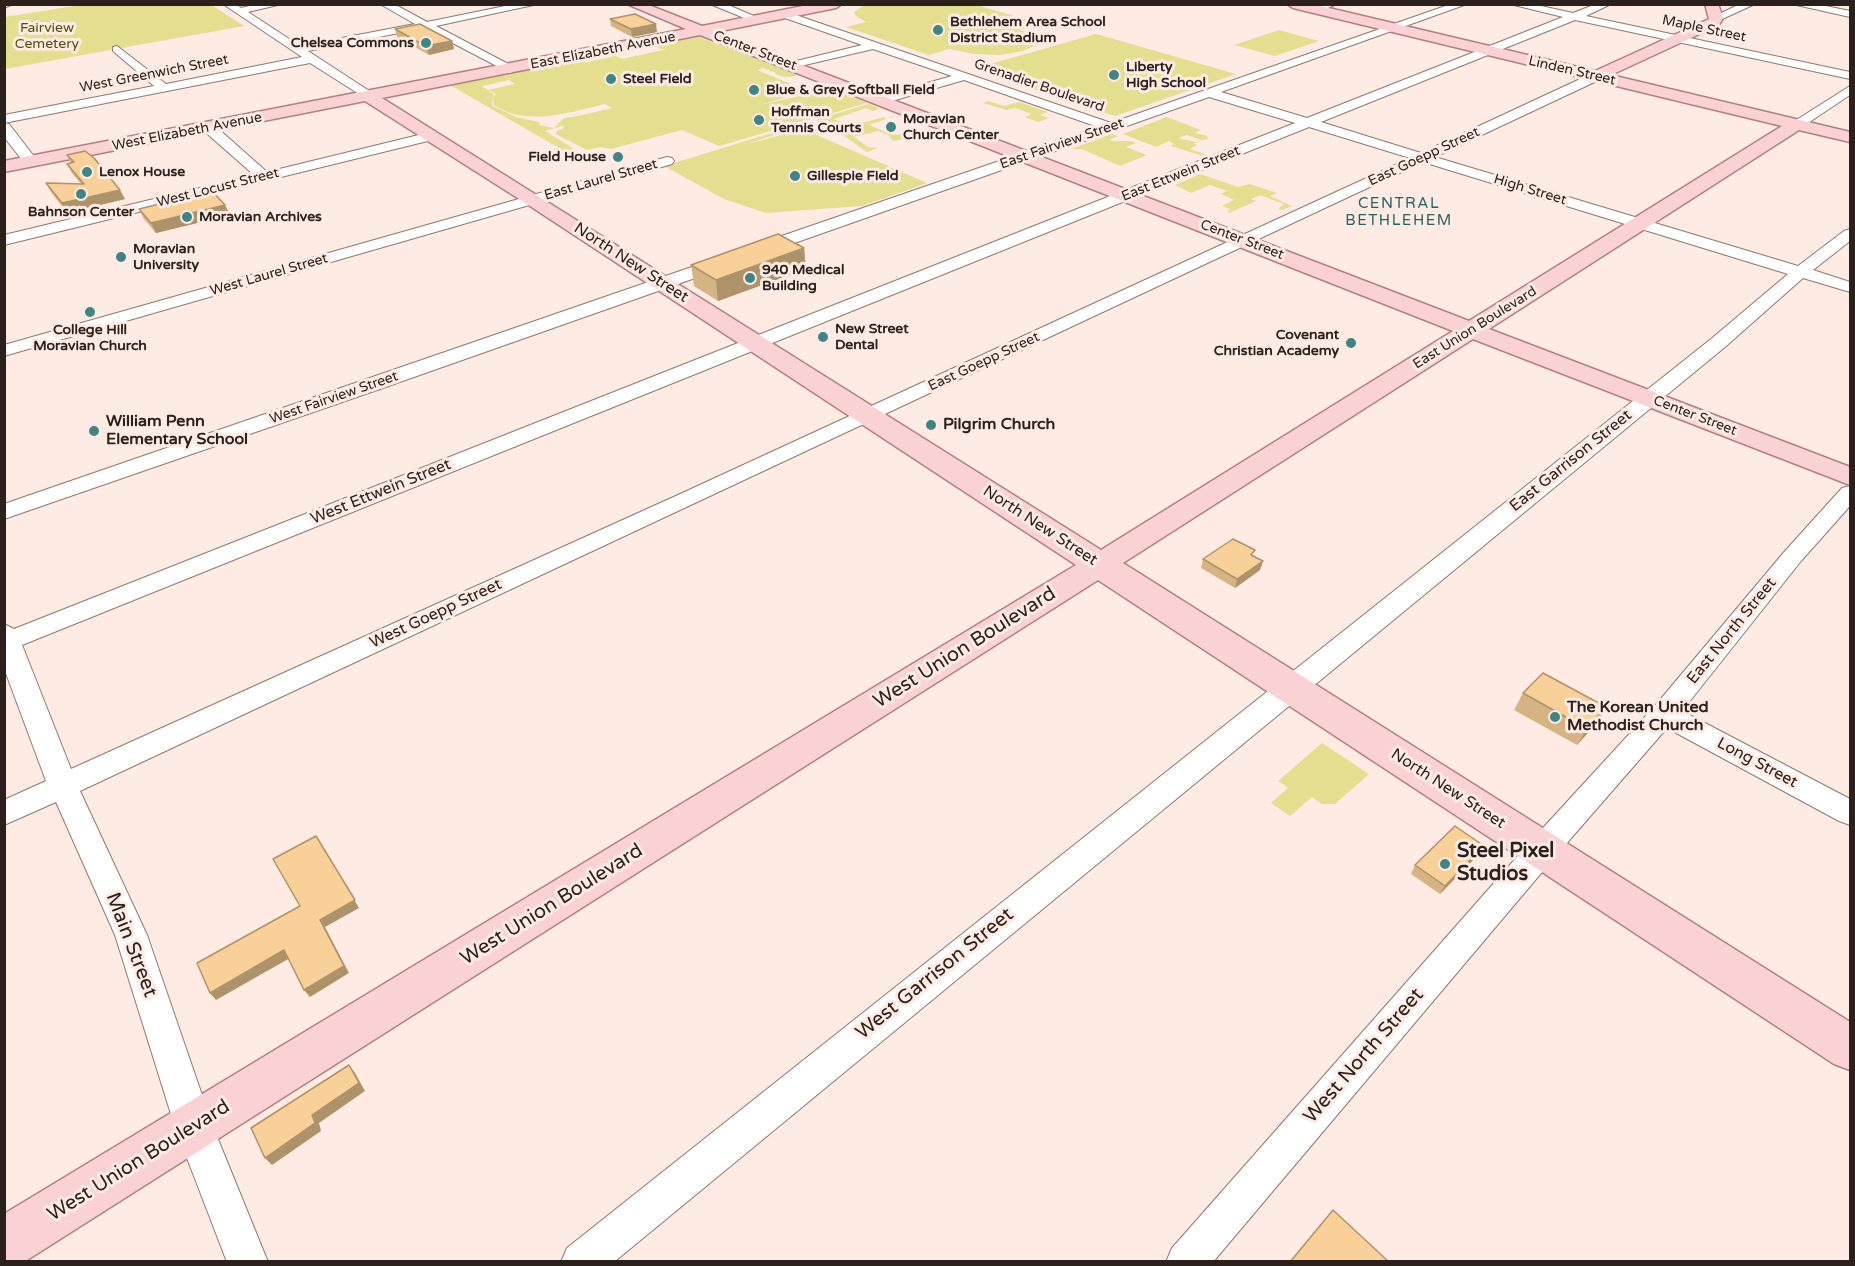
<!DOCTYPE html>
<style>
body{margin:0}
#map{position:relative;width:1855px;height:1266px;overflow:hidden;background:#fdebe4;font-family:"Varela Round",sans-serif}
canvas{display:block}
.frame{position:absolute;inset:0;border:6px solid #2b201c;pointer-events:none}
</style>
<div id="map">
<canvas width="1855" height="1266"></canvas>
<div class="frame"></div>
</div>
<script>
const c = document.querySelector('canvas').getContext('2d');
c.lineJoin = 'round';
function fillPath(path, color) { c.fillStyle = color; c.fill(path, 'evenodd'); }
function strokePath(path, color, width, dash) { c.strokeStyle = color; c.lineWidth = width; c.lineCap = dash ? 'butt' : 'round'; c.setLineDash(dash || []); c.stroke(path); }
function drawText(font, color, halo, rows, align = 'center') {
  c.font = font + ' "Varela Round",sans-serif'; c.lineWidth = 6; c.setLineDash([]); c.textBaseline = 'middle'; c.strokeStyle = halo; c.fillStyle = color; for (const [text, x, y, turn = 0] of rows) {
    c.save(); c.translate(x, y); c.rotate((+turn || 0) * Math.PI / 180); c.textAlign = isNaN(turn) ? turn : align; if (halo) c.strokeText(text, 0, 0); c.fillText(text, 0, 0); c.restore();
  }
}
const green = new Path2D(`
 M210,4L244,26L5,69L4,17L81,5Z
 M866,4L976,5L1043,24L1020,30L1047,39H1036V45L1023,51L1000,55L974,54L949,49L929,55L846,27L866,22L856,16L854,12Z
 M1279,30L1319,41L1275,56L1234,45Z
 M1096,34L1236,74L1115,116L973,69Z
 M696,36L790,72L702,37H705L870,101L798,75C790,78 783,77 775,74L776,73L763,68L757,70L808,91L759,105L831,89L867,103L719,146L682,130L611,149L600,147L587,150L556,134L557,131L564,128L562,126L545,131L579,152L571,155L450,85L575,60L588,62L615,56L623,59L667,49H661L651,45ZM509,80L515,84L488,90L496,94L493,97L494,105C524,127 573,112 605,104L612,108C595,112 581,116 564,118L554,128L539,125V122L516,117L492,106L493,94L482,86Z
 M988,101L1004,106L1019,102L1048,112L1040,115L1049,118L1038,122L1025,117L1032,114L1015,108L1007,110L983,103Z
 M869,104L880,109L872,111L866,108L834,119L851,126L884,117L886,119L869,125L893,135L900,133L893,136L908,132L917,136L894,141L889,137L891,136L878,131L854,137L868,147L878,148L867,152L826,123H817L818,119Z
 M1167,117L1201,130L1195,133L1208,136L1206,137L1209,139L1201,140L1187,135L1178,138L1200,143H1193L1197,145L1190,149L1207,155L1203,156L1171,146L1174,144L1169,141L1156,147L1123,134Z
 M795,126L797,127L745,145L803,129L927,183L862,206L766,213L724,199L664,166Z
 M1112,134L1118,136L1109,140C1119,143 1126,139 1136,143L1126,147L1147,155L1120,166L1082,149H1071Z
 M1200,174L1238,187L1250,184L1277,193L1270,196L1292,206L1282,210L1278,209L1284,204L1260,195L1251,199L1256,201L1229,213L1228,212L1230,209L1222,206L1234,200L1221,194L1227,191L1210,185L1191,193L1175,185Z
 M1322,743L1369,774L1335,804H1322L1312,797L1290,816L1271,803L1288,788L1278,781Z`);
const minor = new Path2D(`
 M4,4H13L4,8Z
 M223,4H236L241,8L258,4H282L248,12L300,46L415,24L380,4H394L427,22L515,4H538L436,26L514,67L516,69L510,73L424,28L308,51L374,94L376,97L370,101L310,63L4,123V115L154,86L113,51V47L117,46L166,84L302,57Z
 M710,4H726L763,20L754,22Z
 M1321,4H1337L1315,13L1310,10Z
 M1451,4H1467L1221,92L1307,118L1563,17L1510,4H1532L1573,13L1596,4H1611L1586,16L1850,72V79L1575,20L1321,122L1421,153L1593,73H1601V79L1435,157L1798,266L1844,231L1850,229V241L1813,270L1850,282V292L1803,278L1725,347L614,1262H561L567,1248L1711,339L1788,274L1423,162L80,791L147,935L213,1127L268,1262H227L175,1127L115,935L56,802L4,825V800L46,781L4,668V624L14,629L1295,123L1209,97L380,389L4,519V504L1098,127L964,80L885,103H877L875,100L877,97L952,76L873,49L792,68L788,67V63L862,45L782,17V13H790L1111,123ZM1309,127L1410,158L678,495L71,769L22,645Z
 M1740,4H1755L1720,20L1711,18Z
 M1792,4H1816L1850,11V17Z
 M1850,86V95L1802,127L1797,128L1790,124Z
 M4,123L9,124L36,159L38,162L36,165H26L4,137Z
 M209,124L214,125L267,172L431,132L438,136L436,139L4,245V235L254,175L204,131L202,128Z
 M667,157L672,158L674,161L672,164L4,356V345Z
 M1850,486V506L1801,561L1682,711L1850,799V825L1839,821L1667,728L1553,859L1213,1262H1166L1172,1248L1531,841L1654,707L1785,551L1842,488Z`);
const major = new Path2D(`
 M627,4H646L702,26L813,4H842L836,8L716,32L1469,321L1782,126L1293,8L1287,4H1312L1595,71L1709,19L1705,4H1718L1723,18L1719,25L1611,75L1850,132V142L1799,130L1489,329L1850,467V485L1473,339L1123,563L1850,1022V1070L1834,1064L1098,580L24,1262H4V1214L1076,565L527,204L365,101L4,172V161L686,29ZM700,35L1453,331L1101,550L382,98Z`);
const wall = new Path2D(`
 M610,19L657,32L632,37L611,26Z
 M395,29L452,41L454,49L429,55L397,37Z
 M67,155L125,199L67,213L51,192L46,183L81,184L72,173L67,164L71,163Z
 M225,205L230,215L156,233L144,219L139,209Z
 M804,248L806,269L718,301L694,286L691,265Z
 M1254,557L1263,561L1260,570L1235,588L1201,568L1203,559Z
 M1523,693L1606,707L1596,724L1577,745L1514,710Z
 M1479,854L1440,894L1411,874L1415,865Z`);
const shadedWall = new Path2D(`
 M656,24L657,32L632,37L631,29Z
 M452,41L454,49L429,55L426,46Z
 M120,190L125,199L67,213L62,203Z
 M225,205L230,215L156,233L151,223Z
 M804,248L806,269L718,301L716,280Z
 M1263,561L1260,570L1235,588L1237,579Z
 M1606,707L1596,724L1577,745L1587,729Z
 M316,836L359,908L325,927L349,973L310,997L304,990L320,920Z
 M1484,846L1479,854L1440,894L1445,886Z
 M284,950L290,958L216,1000L210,993Z
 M349,1065L355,1073L365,1091L319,1123L321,1131L272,1165L265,1158L312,1115Z`);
const building = new Path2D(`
 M635,14L656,24L631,29L610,19Z
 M420,24L452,41L426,46L395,29Z
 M85,151L94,158L120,190L62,203L46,183L84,184L67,164L74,162L67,155Z
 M212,191L225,205L151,223L139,209Z
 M778,234L804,248L716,280L691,265Z
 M1233,539L1255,550L1251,555L1263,561L1237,579L1203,559Z
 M1543,673L1606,707L1587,729L1523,693Z
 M1455,826L1484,846L1445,886L1415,865Z
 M316,836L355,900L320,920L344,966L304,990L284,950L210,993L197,963L300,906L273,859Z
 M349,1065L359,1083L312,1115L315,1123L265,1158L251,1128Z
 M1333,1210L1389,1262H1290Z`);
const markers = [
 [938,30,6,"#3e8685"],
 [426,43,6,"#3e8685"],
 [1114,75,6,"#3e8685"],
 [611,79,6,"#3e8685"],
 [754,90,6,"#3e8685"],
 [759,120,6,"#3e8685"],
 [891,127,6,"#3e8685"],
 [618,157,6,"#3e8685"],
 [87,172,6,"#3e8685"],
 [795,176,6,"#3e8685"],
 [81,194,6,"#3e8685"],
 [187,217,6,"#3e8685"],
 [121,257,6,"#3e8685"],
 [750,278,6,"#3e8685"],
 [90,312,6,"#3e8685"],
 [823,337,6,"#3e8685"],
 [1351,343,6,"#3e8685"],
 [931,425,6,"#3e8685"],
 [94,431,6,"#3e8685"],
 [1555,717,6,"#3e8685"],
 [1445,864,6,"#3e8685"]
];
const farPoinames = [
 ["Bethlehem Area School",950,22],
 ["District Stadium",950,38],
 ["Chelsea Commons",414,43,"right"],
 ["Liberty",1126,67],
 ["High School",1126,83],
 ["Steel Field",623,79],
 ["Blue & Grey Softball Field",766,90],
 ["Hoffman",771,112],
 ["Tennis Courts",771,128],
 ["Moravian",903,119],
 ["Church Center",903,135],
 ["Field House",606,157,"right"],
 ["Lenox House",99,172],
 ["Gillespie Field",807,176],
 ["Bahnson Center",81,212,"center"],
 ["Moravian Archives",199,217],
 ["Moravian",133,249],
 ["University",133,265],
 ["940 Medical",762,270],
 ["Building",762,286],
 ["New Street",835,329],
 ["Dental",835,345],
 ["College Hill",90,330,"center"],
 ["Moravian Church",90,346,"center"],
 ["Covenant",1339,335,"right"],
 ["Christian Academy",1339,351,"right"]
];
const farParknames = [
 ["Fairview",47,28],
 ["Cemetery",47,44]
];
const farStreetnames = [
 ["Maple Street",1704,29,12],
 ["East Elizabeth Avenue",603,51,-11],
 ["Center Street",755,51,21],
 ["Linden Street",1572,71,13],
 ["West Greenwich Street",154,74,-11],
 ["Grenadier Boulevard",1039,86,19],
 ["West Elizabeth Avenue",187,132,-11],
 ["East Fairview Street",1062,144,-19],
 ["East Goepp Street",1424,157,-25],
 ["East Ettwein Street",1181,174,-22],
 ["East Laurel Street",601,180,-16],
 ["West Locust Street",218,188,-14],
 ["High Street",1530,190,17],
 ["Center Street",1242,240,21],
 ["West Laurel Street",269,275,-16],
 ["East Union Boulevard",1475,328,-32],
 ["East Goepp Street",984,362,-25],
 ["West Fairview Street",334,398,-19],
 ["Center Street",1695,416,21]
];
const farNeighbourhoodnames = [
 ["CENTRAL",1399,204],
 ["BETHLEHEM",1399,221]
];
const streetNames = [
 ["North New Street",631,263,33],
 ["East Garrison Street",1571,461,-39],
 ["West Ettwein Street",381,492,-22],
 ["North New Street",1040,526,33],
 ["West Goepp Street",436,614,-25],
 ["East North Street",1732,631,-51],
 ["Long Street",1757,763,28],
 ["North New Street",1448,789,33]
];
const poiNames = [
 ["William Penn",106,422],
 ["Elementary School",106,440],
 ["Pilgrim Church",943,425],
 ["The Korean United",1567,708],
 ["Methodist Church",1567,726]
];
const nearStreetnames = [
 ["West Union Boulevard",965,648,-32],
 ["West Union Boulevard",552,905,-32],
 ["Main Street",131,945,69],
 ["West Garrison Street",935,974,-39],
 ["West North Street",1364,1056,-49],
 ["West Union Boulevard",139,1161,-32]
];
const nearPoinames = [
 ["Steel Pixel",1457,852],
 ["Studios",1457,875]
];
fillPath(green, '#e4de8f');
strokePath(minor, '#90776b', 2);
strokePath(major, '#b08081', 3);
fillPath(minor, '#fff');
fillPath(major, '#fbd2d4');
fillPath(wall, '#d6b382');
fillPath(shadedWall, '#ae926a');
fillPath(building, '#f9d097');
strokePath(building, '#ae926a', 1.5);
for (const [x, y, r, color] of markers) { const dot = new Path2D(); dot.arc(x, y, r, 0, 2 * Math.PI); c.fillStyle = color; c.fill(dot); strokePath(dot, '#fdebe4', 2); }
drawText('bold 14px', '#2b201c', '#fdebe4', farPoinames, 'left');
drawText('14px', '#534e0b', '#fdebe4', farParknames);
drawText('14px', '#2b201c', '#fdebe4', farStreetnames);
c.letterSpacing = '1.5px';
drawText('15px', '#26605f', '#fdebe4', farNeighbourhoodnames);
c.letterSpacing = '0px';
drawText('16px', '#2b201c', '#fdebe4', streetNames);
drawText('bold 16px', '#2b201c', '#fdebe4', poiNames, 'left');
drawText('20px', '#2b201c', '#fdebe4', nearStreetnames);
drawText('bold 20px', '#2b201c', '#fdebe4', nearPoinames, 'left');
</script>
